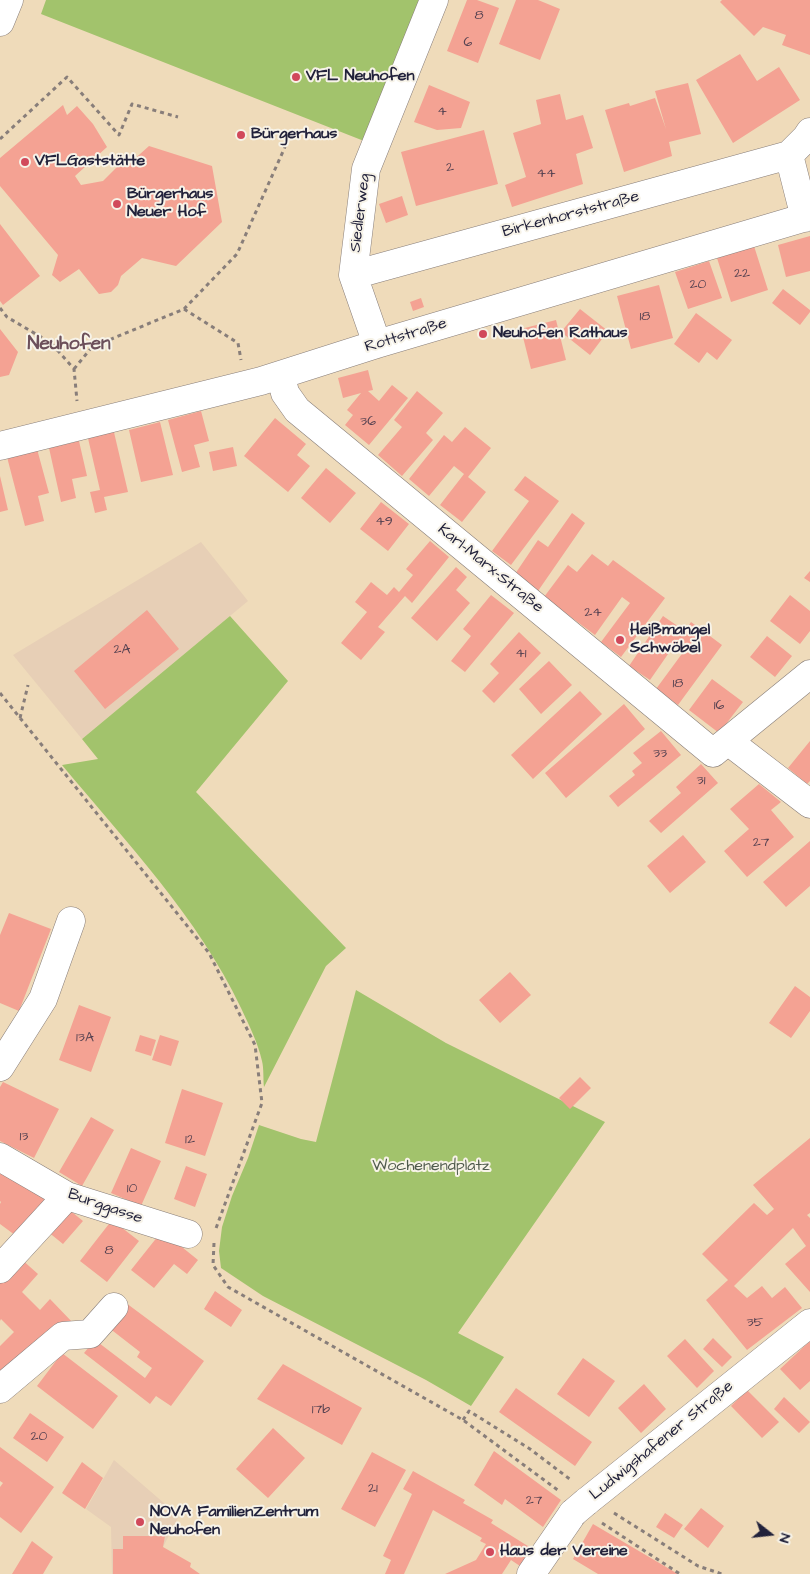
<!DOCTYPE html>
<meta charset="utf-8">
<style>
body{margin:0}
#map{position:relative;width:810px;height:1574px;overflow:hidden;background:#efdbba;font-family:"Architects Daughter",sans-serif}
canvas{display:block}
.north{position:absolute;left:745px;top:1509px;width:50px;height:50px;-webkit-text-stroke:4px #f7f3e8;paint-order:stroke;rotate:106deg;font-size:14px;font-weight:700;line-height:20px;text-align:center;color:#22223b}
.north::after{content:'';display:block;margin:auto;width:18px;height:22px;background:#22223b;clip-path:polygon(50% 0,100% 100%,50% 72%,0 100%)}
</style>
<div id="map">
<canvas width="810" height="1574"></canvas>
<div class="north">N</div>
</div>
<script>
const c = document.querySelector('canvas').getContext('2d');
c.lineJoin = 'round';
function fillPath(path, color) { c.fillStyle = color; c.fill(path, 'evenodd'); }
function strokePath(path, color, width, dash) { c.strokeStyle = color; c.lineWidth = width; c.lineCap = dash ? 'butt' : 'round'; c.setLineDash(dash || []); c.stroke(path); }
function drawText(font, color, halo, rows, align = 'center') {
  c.font = font + ' "Architects Daughter",sans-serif'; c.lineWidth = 4; c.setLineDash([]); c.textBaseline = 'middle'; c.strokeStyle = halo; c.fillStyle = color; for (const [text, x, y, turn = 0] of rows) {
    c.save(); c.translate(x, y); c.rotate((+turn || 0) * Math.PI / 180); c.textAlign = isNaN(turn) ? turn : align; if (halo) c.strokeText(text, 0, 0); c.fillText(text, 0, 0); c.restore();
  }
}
const built = new Path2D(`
 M201,542L248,601L82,739L13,655Z
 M114,1460L179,1516L163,1547L156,1574H112L111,1527L86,1509Z`);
const green = new Path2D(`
 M46,0H420L364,141L41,14Z
 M230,616L288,681L196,792L346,948L326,966L264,1087C263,1079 264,1069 262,1061C258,1043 249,1025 241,1008C198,917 126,842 62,765L98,759L82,739Z
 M356,990L446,1043L605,1122L458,1333L504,1357L471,1406L426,1380L263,1296L221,1268L219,1251L222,1227L232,1196L248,1158L259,1125L301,1139L316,1142Z`);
const building = new Path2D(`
 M467,0H477L499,8L478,63L447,51Z
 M516,0H538L560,9L540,60L499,44Z
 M722,0H810V55L782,45L786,35L763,27L754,36L720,2Z
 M740,54L757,81L779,67L800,100L733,143L696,80Z
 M688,83L701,134L669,142L672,156L624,172L605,110L629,103L630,106L655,98L666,129L655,91Z
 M429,85L470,102L461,128L437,130L414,122Z
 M560,94L566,120L583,115L593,148L576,154L583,184L512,207L505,185L526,177L513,133L541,124L536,100Z
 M63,105L67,115L77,106L93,124L107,147L75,176L81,185L103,181L122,162L130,163L149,146L212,166L222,222L176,266L142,258L121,276L118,285L111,292L99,294L79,269L60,282L52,275L58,255L0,186V158Z
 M484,130L498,184L416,206L401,152Z
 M402,196L408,215L386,223L379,204Z
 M0,224L40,276L3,305L0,301Z
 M810,236V271L786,277L778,245Z
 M754,246L768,290L731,302L717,258Z
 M709,261L722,298L688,309L675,272Z
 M659,285L673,338L631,349L617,296Z
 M783,289L810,310V312L800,325L772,303Z
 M421,298L424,307L413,311L410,302Z
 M580,309L608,331L590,355L561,332Z
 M696,313L732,340L717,360L707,352L699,363L674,344Z
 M556,320L566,360L531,369L521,329Z
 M0,329L18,352L9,375L0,377Z
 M368,370L373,390L368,391L379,401L392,385L408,398L369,445L345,425L353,415L347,410L361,393L343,398L338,378Z
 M417,391L443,413L426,433L433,440L402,476L378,455L402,427L394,420Z
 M201,411L209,441L194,445L200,467L182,472L168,420Z
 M275,418L306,444L297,455L310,466L288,492L244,456Z
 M160,422L173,475L141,482L129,430Z
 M465,427L491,448L468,477L486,492L462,522L440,505L464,474L454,466L429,496L409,479L444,435L452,442Z
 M113,428L128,492L104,497L107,510L95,513L90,492L100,490L87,434Z
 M79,441L87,476L72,479L76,498L61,502L49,448Z
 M233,447L237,466L213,471L209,452Z
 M37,449L49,493L38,496L44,521L25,526L7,457Z
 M326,468L356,493L330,523L301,498Z
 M0,476L8,510L0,512Z
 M525,476L559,501L511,565L492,551L529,501L514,490Z
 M381,502L409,524L388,551L360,529Z
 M572,513L585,523L538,591L515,574L538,540L548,547Z
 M430,541L449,557L412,603L405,596L378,627L385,632L361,660L341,643L367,612L355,602L371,582L387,595L394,587L399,592L413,575L406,569Z
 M592,554L608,566L613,560L665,598L621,657L601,642L630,603L622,597L595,635L544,597L568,565L577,572Z
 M456,567L467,577L456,590L470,603L437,641L411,618Z
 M810,571V582L804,578Z
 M491,595L514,613L465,672L451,661L471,636L463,629Z
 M790,595L810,611V631L800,644L770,621Z
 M147,610L179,649L105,709L74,671Z
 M663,616L685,631L691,622L722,645L678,705L656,689L684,651L675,644L650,680L629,666Z
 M519,632L541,653L494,703L482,691L499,673L490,664Z
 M767,636L792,656L775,677L750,657Z
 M549,661L572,685L541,714L519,689Z
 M712,679L743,702L719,733L689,710Z
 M580,691L602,714L533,779L511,755Z
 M624,704L645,729L566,798L545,773Z
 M661,731L681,755L618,807L609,796L635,775L632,771L642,763L633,753Z
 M810,741V781L807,784L788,768Z
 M701,764L718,783L661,833L649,821L681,793L676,787Z
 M759,784L781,802L771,810L794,837L747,877L724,851L749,829L730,809Z
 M683,835L706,862L670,893L647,866Z
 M810,841V886L786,907L763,882Z
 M9,913L51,929L19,1011L0,1003V935Z
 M510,972L531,995L500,1023L479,1000Z
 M795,986L810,997V1011L791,1038L769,1023Z
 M79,1005L111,1017L91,1072L59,1060Z
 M140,1035L156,1040L151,1056L135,1051Z
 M160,1035L179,1041L171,1066L152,1060Z
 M580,1077L591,1088L570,1109L559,1098Z
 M3,1082L59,1109L34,1158L0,1141V1087Z
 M182,1089L223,1103L205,1156L165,1143Z
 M91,1117L114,1130L82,1186L59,1172Z
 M810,1138V1213L807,1215L810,1218V1292L785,1264L806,1246L793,1228L734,1286L747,1298L762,1286L772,1298L785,1287L802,1308L747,1350L706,1300L728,1280L702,1254L754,1203L767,1215L774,1209L753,1185Z
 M131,1148L161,1161L141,1206L111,1193Z
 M0,1165L49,1196L19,1238L0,1224V1204L1,1202L0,1201Z
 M186,1166L207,1174L195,1207L174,1199Z
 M62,1204L83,1221L63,1244L42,1227Z
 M112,1220L139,1241L107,1282L80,1261Z
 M162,1231L198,1260L187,1274L174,1264L154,1288L131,1270Z
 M20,1258L38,1274L22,1292L40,1310L50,1299L75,1325L0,1378V1346L14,1332L1,1319L0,1321V1274Z
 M215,1291L242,1310L231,1327L204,1309Z
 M122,1300L204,1361L171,1406L156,1396L150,1404L84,1353L95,1340L145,1378L152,1368L137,1357L140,1352L104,1324Z
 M713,1338L732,1357L722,1367L703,1349Z
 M685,1339L714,1371L697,1388L667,1356Z
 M810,1341V1381L800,1390L780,1369Z
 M62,1353L118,1396L93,1429L37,1386Z
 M583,1358L615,1381L589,1417L557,1394Z
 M283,1364L362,1408L342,1445L257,1399Z
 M644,1384L666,1409L641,1433L618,1408Z
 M516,1388L592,1442L575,1466L499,1412Z
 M747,1390L779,1422L762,1438L731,1406Z
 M784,1397L810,1422L799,1433L774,1409Z
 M30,1413L64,1437L47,1462L13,1438Z
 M273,1428L305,1458L268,1498L236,1469Z
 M0,1447L54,1487L21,1533L0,1517V1487L3,1483L0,1481Z
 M494,1451L561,1500L543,1527L505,1499L502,1505L474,1485Z
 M372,1452L406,1470L375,1527L341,1509Z
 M82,1462L103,1478L85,1509L62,1493Z
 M413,1471L465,1500L463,1503L493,1520L491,1523L531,1548L520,1566L511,1560L502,1574H445L476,1560L486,1544L480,1541L482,1538L433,1510L404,1574H385L391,1560L383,1556L412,1494L403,1489Z
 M701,1508L724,1526L708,1548L684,1529Z
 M665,1513L683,1525L674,1538L656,1527Z
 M593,1524L678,1574H598L573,1559Z
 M123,1536H165L163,1547L191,1563L190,1567L200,1574H113V1549H123Z
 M32,1541L53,1557L43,1574H12Z`);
const path = new Path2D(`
 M0,139L67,77L119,135L132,104L178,117
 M0,308L7,317L51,343L74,369L77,401
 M184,309L237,254L285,147
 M74,369L92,347L184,309L238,343L241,360
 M0,693L209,953L255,1045L262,1103L215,1231
 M20,718L28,685
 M214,1243L213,1265L228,1287L463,1420L559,1491
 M463,1420L469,1411L530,1449L571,1480
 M614,1513L698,1566L722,1574
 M602,1523L680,1574`);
const minor = new Path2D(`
 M0,22L9,0
 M789,155L805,218
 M353,275L789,155L806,138L810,132
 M377,344L353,275L366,169L434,0
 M281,375L285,393L297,410L713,753L810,674
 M0,446L261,381L377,344L810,216
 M728,741L810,804
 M0,1067L43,999L71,921
 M0,1157L67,1196L188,1234
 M0,1269L67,1196
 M0,1389L63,1336L90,1334L114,1307`);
const major = new Path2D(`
 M586,1502L810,1323
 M531,1574L573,1513`);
const majorBridge = new Path2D(`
 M573,1513L586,1502`);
const markers = [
 [296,77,5,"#d1495b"],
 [241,135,5,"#d1495b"],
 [25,162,5,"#d1495b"],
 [117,204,5,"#d1495b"],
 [483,334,5,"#d1495b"],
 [620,640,5,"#d1495b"],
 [140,1522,5,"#d1495b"],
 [490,1552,5,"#d1495b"]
];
const numberNames = [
 ["8",479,16],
 ["6",468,43],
 ["4",442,112],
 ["2",450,168],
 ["44",546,174],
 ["22",742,274],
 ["20",698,285],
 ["18",645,317],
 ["36",368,422],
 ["49",384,522],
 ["24",593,613],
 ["2A",122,650],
 ["41",521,654],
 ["18",678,684],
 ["16",719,706],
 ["33",660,754],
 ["31",701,781],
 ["27",761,843],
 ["13A",85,1038],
 ["13",24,1137],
 ["12",190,1140],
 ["10",132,1189],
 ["8",109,1251],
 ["35",755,1323],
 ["17b",321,1410],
 ["20",39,1437],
 ["21",373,1489],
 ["27",534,1501]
];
const poiNames = [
 ["VFL Neuhofen",306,77],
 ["Bürgerhaus",251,135],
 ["VFLGaststätte",35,162],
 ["Bürgerhaus",127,195],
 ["Neuer Hof",127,213],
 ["Neuhofen Rathaus",493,334],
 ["Heißmangel",630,631],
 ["Schwöbel",630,649],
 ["NOVA FamilienZentrum",150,1513],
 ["Neuhofen",150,1531],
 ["Haus der Vereine",500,1552]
];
const streetNames = [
 ["Siedlerweg",361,213,-83],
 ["Birkenhorststraße",571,215,-15],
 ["Rottstraße",406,336,-17],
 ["Karl-Marx-Straße",490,569,39],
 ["Burggasse",105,1207,19],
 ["Ludwigshafener Straße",662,1441,-39]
];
const parkNames = [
 ["Wochenendplatz",431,1167]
];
const quarterNames = [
 ["Neuhofen",69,345]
];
fillPath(built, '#e7cfb6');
fillPath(green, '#a2c36c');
fillPath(building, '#f4a293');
strokePath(minor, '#887e7a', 29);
strokePath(major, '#887e7a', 29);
strokePath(path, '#887e7a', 3, [4, 4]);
strokePath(minor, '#fff', 28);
strokePath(major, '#fff', 28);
strokePath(majorBridge, '#887e7a', 29, []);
strokePath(majorBridge, '#fff', 28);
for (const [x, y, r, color] of markers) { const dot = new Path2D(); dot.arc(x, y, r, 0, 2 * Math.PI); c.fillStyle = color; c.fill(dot); strokePath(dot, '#f7f3e8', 2); }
drawText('14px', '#564251', null, numberNames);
drawText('bold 16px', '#22223b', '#f7f3e8', poiNames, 'left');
drawText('16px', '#22223b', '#f7f3e8', streetNames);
drawText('16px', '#4f5a4c', '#f7f3e8', parkNames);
drawText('bold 19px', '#6c4f5a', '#f7f3e8', quarterNames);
</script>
